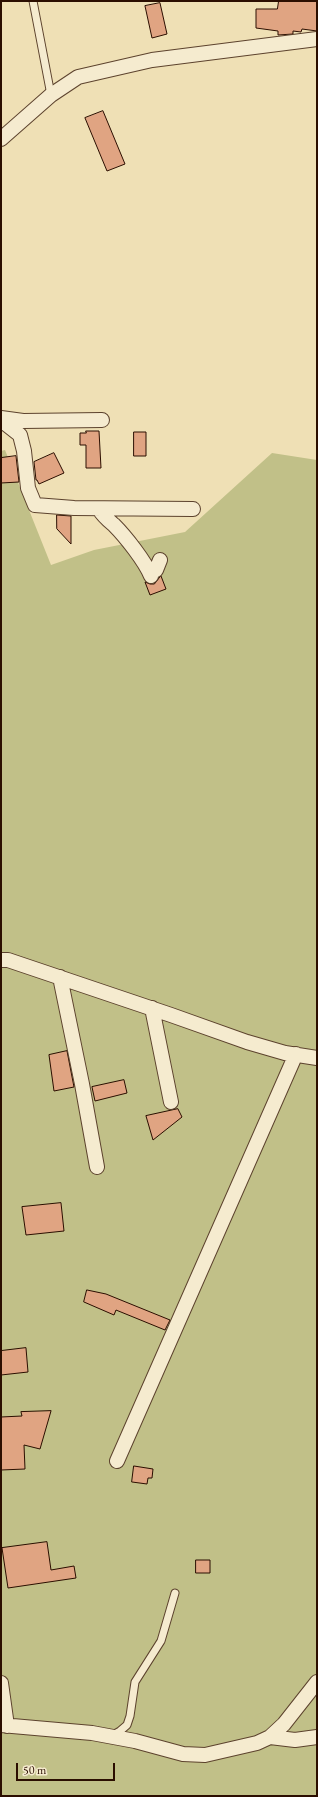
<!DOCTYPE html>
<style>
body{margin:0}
#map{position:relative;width:318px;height:1797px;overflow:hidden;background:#efe0b5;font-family:"EB Garamond",serif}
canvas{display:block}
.frame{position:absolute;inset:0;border:2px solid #2b0e00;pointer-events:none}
.scale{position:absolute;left:16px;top:1763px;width:99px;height:18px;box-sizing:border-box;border:2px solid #2b0e00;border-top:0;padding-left:5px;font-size:12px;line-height:14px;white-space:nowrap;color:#2b0e00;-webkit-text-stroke:3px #f5ebcf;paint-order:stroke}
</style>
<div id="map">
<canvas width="318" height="1797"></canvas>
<div class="frame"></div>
<div class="scale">50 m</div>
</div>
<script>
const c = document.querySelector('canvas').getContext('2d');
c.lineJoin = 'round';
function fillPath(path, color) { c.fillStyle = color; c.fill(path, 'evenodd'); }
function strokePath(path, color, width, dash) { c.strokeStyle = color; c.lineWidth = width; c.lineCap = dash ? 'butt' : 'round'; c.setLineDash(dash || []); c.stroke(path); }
const green = new Path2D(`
 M5,450L51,565L94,550L185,532L272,453L317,460V1796H1V451Z`);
const building = new Path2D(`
 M279,1H317V31L302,29L301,32L293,31V34L278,35V31L256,28V9H277Z
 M160,3L167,34L152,38L145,6Z
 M103,111L125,164L107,171L85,118Z
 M86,431H99L101,468H86V445H80V433H86Z
 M134,432H146V456H134Z
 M54,453L64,473L39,484L37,480H36L34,462Z
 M16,456L19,482L1,483V458Z
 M57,515L71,516V544L57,529Z
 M161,576L166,589L150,595L145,582L150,584H154Z
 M67,1051L74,1087L54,1091L49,1055Z
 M124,1080L127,1093L95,1101L92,1087Z
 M178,1109L182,1117L153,1140L146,1116Z
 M61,1203L64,1231L26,1235L22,1207Z
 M87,1290L106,1294L170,1320L165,1330L116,1310L114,1315L84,1302Z
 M26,1348L28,1372L1,1375V1351Z
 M51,1411L40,1449L24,1445L25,1469L1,1470V1417L22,1416L21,1412Z
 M134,1466L153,1469L152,1478H148L147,1484L132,1482Z
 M47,1542L51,1570L74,1566L76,1578L8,1588L2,1548Z
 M196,1560H210V1573H196Z`);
const service = new Path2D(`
 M33,1L51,95
 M113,1735L120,1731L127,1725L130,1716L135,1682L161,1641L175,1593`);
const minor = new Path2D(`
 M1,139L51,95L78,77L152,60L317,39
 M1,418L23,421L102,420
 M1,420L20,435L24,451L28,488L35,505L74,508L193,509
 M99,509C103,516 108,520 114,525C125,536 145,561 151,576
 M150,573L156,570L160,560
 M1,960H8L171,1015L247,1042L285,1053L317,1058
 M60,977L82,1084L97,1167
 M152,1008L171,1102
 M117,1461L296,1054
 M1,1683L7,1726
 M1,1725L92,1733L135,1741L183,1754L205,1755L257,1743L270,1737L284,1724L317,1682
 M270,1737L295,1740L317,1737`);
fillPath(green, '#c1c088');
fillPath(building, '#e0a482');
strokePath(building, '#2b0e00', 1);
strokePath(service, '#5c422d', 9);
strokePath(minor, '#5c422d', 16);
strokePath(service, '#f5ebcf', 7);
strokePath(minor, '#f5ebcf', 14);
</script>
